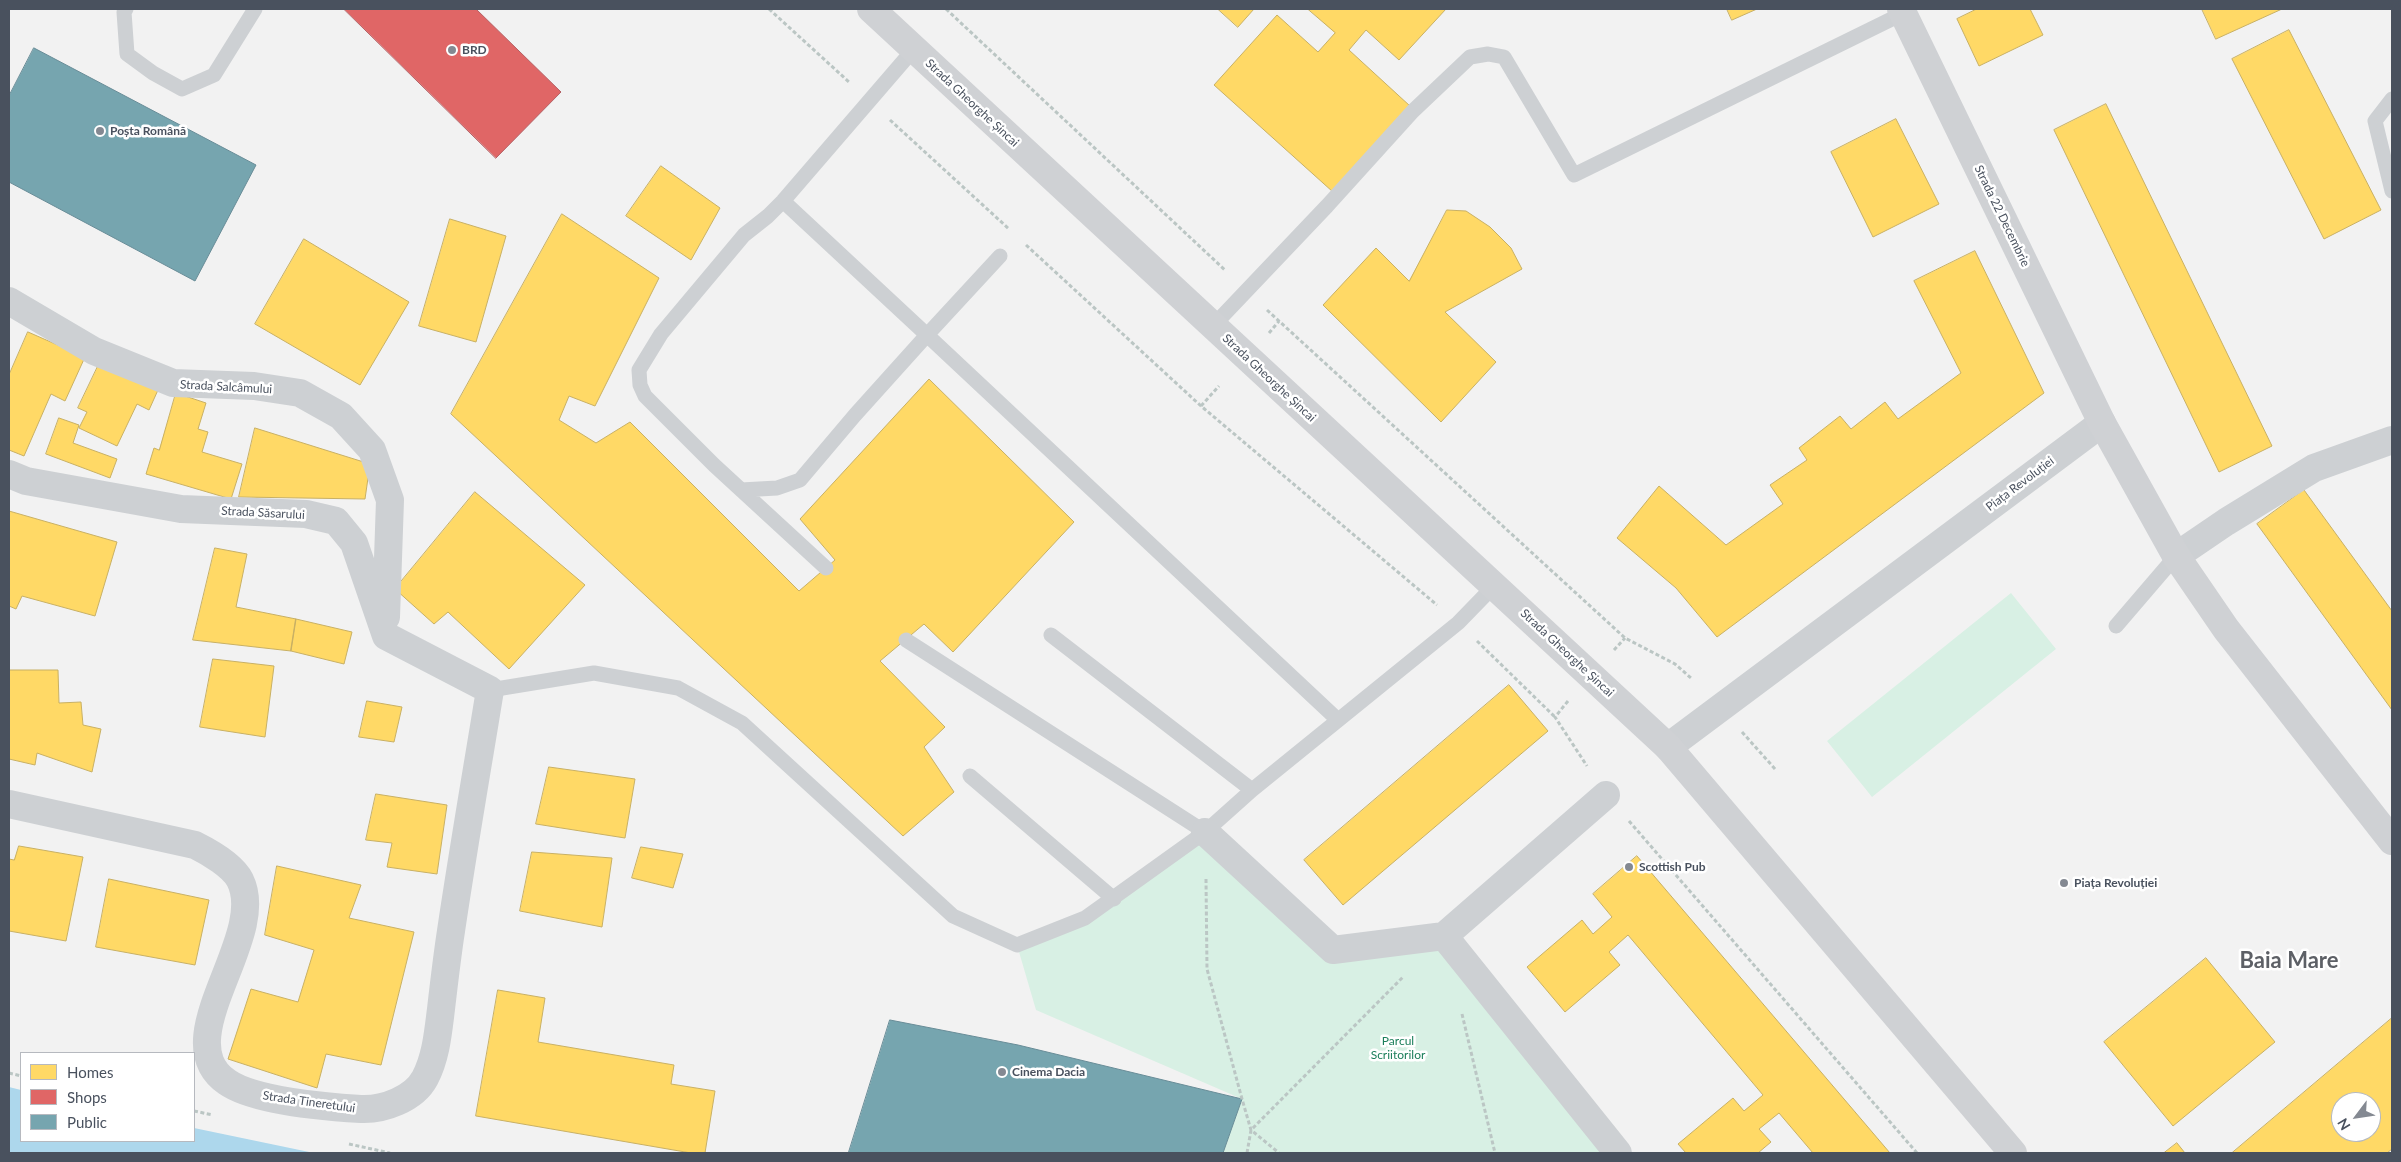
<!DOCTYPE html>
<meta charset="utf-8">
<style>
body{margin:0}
#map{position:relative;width:2401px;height:1162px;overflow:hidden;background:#f2f2f2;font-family:Lato,sans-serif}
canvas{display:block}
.frame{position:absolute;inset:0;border:10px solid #49515e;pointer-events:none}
.legend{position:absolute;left:20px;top:1052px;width:175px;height:90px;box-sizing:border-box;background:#fff;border:1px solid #b6b9bf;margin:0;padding:6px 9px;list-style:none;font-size:15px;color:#49515e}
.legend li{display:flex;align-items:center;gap:10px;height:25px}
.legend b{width:25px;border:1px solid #b6b9bf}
.north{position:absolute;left:2331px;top:1092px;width:50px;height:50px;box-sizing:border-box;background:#fff;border:1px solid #b6b9bf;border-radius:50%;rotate:239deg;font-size:14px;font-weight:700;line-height:20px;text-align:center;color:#49515e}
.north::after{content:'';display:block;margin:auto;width:18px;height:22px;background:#848992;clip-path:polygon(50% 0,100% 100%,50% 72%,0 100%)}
</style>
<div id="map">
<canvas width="2401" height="1162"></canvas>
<div class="frame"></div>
<ul class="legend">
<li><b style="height:14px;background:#ffd966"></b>Homes</li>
<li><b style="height:14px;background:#e06666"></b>Shops</li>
<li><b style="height:14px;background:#76a5af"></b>Public</li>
</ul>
<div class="north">N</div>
</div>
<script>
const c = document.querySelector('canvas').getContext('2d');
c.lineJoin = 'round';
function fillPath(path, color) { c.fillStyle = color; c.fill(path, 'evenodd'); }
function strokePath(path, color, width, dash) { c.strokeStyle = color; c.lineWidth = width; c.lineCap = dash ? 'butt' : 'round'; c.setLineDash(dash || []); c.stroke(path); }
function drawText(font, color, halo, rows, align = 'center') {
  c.font = font + ' Lato,sans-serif'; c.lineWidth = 5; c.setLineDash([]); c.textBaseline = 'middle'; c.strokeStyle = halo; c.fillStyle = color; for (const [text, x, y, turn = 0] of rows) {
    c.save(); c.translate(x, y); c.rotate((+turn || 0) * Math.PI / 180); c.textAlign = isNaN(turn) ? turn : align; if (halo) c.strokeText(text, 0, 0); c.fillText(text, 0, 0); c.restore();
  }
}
const green = new Path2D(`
 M2011,593L2056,649L1872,797L1827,741Z
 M1205,832L1333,950L1444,936L1618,1153H1223L1242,1099L1036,1010L1017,945L1085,918Z`);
const water = new Path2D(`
 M9,1087L21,1090V1141H194V1128L314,1153H9Z`);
const homes = new Path2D(`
 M1218,9H1254L1238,27Z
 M1308,9H1446L1399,60L1366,30L1349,50L1410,106L1333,192L1214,85L1277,15L1318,52L1335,33Z
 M1727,9H1757L1732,20Z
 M1977,9H2030L2043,35L1979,66L1957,19Z
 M2202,9H2282L2216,39Z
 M2289,30L2381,210L2324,239L2232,59Z
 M2106,104L2272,446L2219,472L2054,130Z
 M1896,119L1939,204L1873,237L1831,152Z
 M661,166L720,208L691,260L626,216Z
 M1447,210L1466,211L1490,227L1511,248L1522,269L1445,312L1496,362L1441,422L1323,305L1376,248L1409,281Z
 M562,214L659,278L595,406L569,396L559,420L596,443L630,422L799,591L835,560L800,519L929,379L1074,522L953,652L924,624L880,661L945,727L924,747L954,792L903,836L451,414Z
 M450,219L506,236L476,342L419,326Z
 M304,239L409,302L360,385L255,324Z
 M1975,251L2044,393L1717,637L1676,588L1617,538L1659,486L1726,545L1783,504L1770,485L1807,460L1799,448L1840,416L1851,429L1885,402L1898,419L1961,373L1914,281Z
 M28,332L85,357L65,401L51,394L24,456L9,450V375Z
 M100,362L158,390L149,410L137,404L117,446L79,428L87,412L78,408Z
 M176,393L206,403L198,429L208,432L202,452L242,464L231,499L146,474L154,448L159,450Z
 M59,418L79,425L73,443L117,459L110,478L46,454Z
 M255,428L370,464L365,499L239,497Z
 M2304,490L2392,611V710L2257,524Z
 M475,492L585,585L509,669L448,612L434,624L395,589Z
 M9,511L117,542L95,616L22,596L16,609L9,606Z
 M215,548L247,554L236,607L296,619L291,651L193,640Z
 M296,619L352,632L344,664L291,651Z
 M213,659L274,666L265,737L200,727Z
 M9,670H58L59,703L81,702L83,725L101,729L92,772L37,753L35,765L9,759Z
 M1509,685L1548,731L1343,905L1304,860Z
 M367,701L402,707L394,742L359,737Z
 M549,767L635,779L625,838L536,824Z
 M376,794L447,805L437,874L387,867L392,843L366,840Z
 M19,846L83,857L66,941L9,931V859L14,860Z
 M641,847L683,854L673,888L632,878Z
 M532,852L612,858L602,927L520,911Z
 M1637,856L1890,1153H1813L1779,1113L1759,1129L1771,1142L1758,1153H1686L1678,1144L1733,1098L1744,1111L1763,1095L1628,935L1609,952L1620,965L1565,1012L1527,967L1582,920L1593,934L1612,917L1593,894Z
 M277,866L361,885L349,918L414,932L381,1065L326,1054L317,1088L228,1059L251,989L298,1002L314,950L265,935Z
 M109,879L209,900L195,965L96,947Z
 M2206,958L2275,1042L2173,1126L2104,1042Z
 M498,990L545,998L538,1042L674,1065L671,1084L715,1091L705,1153H691L476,1116Z
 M2392,1018V1149L2387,1153H2232ZM2341,1102H2371V1132H2341Z
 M2177,1143L2185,1153H2164Z`);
const shops = new Path2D(`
 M344,9H476L561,92L496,158Z`);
const public = new Path2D(`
 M34,48L256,165L195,281L9,182V96Z
 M890,1020L1018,1045L1242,1099L1223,1153H851L849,1152Z`);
const path = new Path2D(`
 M769,9L849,82
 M946,9L1226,271
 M890,120L1009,229
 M1026,245L1201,406L1437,605
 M1267,310L1625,638L1675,664L1691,678
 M1269,333L1279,321
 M1201,406L1219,386
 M1477,641L1555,717
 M1614,650L1625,638
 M1568,701L1555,717L1587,766
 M1742,732L1776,770
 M1629,821L1917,1153
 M1206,879L1207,969L1242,1099L1251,1130L1279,1153
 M1462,1014L1495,1153
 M9,1073L21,1076
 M194,1111L213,1115
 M349,1144L390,1153
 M1247,1153L1251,1130L1403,977`);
const service = new Path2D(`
 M126,9L124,12L127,54L153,73L182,89L214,75L255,9
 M2392,99L2375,121L2392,191
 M1000,256L927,335L1338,720
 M1212,327L1327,206L1413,111L1470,57L1488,54L1504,57L1574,175L1908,11
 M741,490L777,488L800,480L855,415L927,335L783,201
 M826,568L714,465L645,396L640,385L639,370L661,334L744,235L768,216L783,201L914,49
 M2116,626L2176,556
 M1051,635L1252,790
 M906,640L1205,832
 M490,690L594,673L678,688L742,723L953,916L1017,945L1085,918L1205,832L1252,790L1458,623L1494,586
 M970,776L1114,899`);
const minor = new Path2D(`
 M9,301L94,351L173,383L254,386L300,393L341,416L372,450L390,500L386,617
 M9,474L26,481L181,509L306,514L336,521L354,543L386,636L490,690C477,770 463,850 451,931C447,957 444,983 441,1009C438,1033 436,1057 425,1078C414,1099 383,1110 361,1109C327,1107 254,1101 227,1082C165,1039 269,938 240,880C233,866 209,852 195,845L9,804
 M2176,556L2226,522L2314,468L2392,440
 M1668,747L2102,423
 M1205,832L1333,950L1444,936L1618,1153
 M1444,936L1606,795`);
const secondary = new Path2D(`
 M871,9L1668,747L2013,1153
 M1901,9L2102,423L2176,556L2226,629L2392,841`);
const markers = [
 [452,50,5,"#848992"],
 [100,131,5,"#848992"],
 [1629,867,5,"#848992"],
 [2064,883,5,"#848992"],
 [1002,1072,5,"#848992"]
];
const poiNames = [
 ["BRD",462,50],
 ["Poșta Română",110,131],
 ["Scottish Pub",1639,867],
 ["Piața Revoluției",2074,883],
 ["Cinema Dacia",1012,1072]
];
const streetNames = [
 ["Strada Gheorghe Șincai",972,103,43],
 ["Strada 22 Decembrie",2002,216,64],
 ["Strada Gheorghe Șincai",1269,378,43],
 ["Strada Salcâmului",226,387,3],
 ["Piața Revoluției",2020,484,-37],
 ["Strada Săsarului",263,513,3],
 ["Strada Gheorghe Șincai",1567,653,43],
 ["Strada Tineretului",309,1102,8]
];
const parkNames = [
 ["Parcul",1398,1041],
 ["Scriitorilor",1398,1055]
];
const townNames = [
 ["Baia Mare",2289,961]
];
fillPath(green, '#d8f0e4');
fillPath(water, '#add7ec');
fillPath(homes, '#ffd966');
strokePath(homes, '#c8b064', 1);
fillPath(shops, '#e06666');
strokePath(shops, '#b36064', 1);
fillPath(public, '#76a5af');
strokePath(public, '#688c97', 1);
strokePath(path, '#bbc6c4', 3, [4, 2.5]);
strokePath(service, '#cdd0d3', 15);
strokePath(minor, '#cdd0d3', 28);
strokePath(secondary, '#cfd1d4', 28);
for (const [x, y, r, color] of markers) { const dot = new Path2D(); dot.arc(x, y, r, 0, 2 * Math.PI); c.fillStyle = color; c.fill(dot); strokePath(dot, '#fff', 2); }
drawText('bold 12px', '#49515e', '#fff', poiNames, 'left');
drawText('12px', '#49515e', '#fff', streetNames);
drawText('12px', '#1b7e5a', '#fff', parkNames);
drawText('bold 22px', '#5d6066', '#fff', townNames);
</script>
